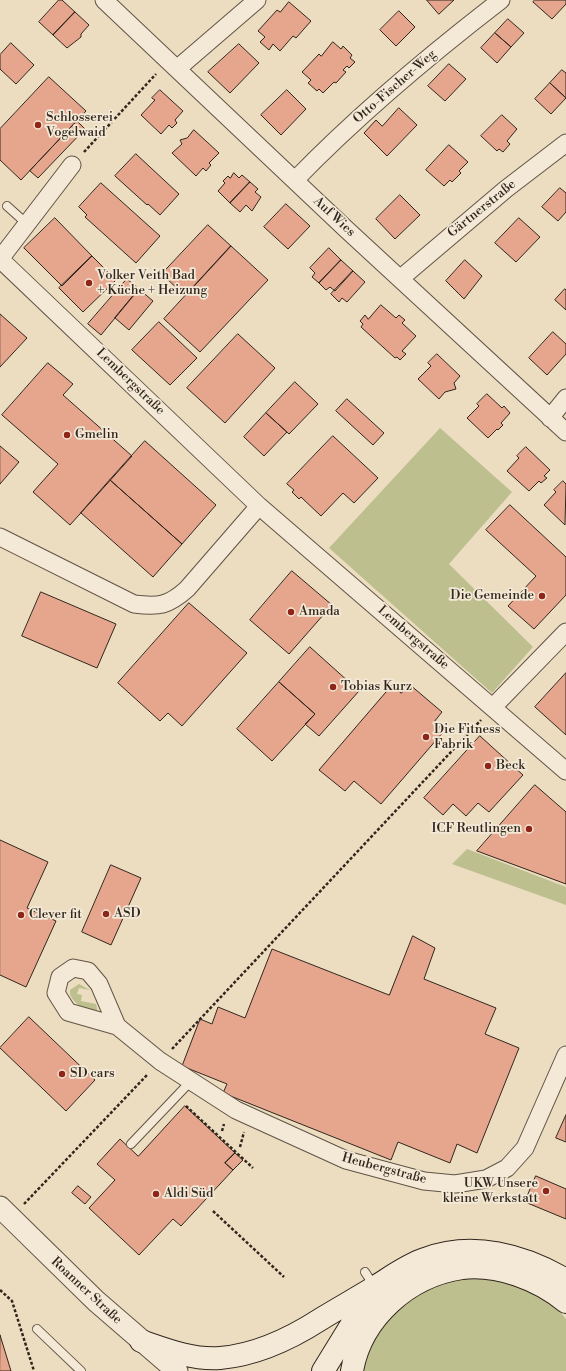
<!DOCTYPE html>
<meta charset="utf-8">
<style>
body{margin:0}
canvas{display:block;background:#ecddc0}
</style>
<canvas width="566" height="1371"></canvas>
<script>
const c = document.querySelector('canvas').getContext('2d');
c.lineJoin = 'round';
function fillPath(path, color) { c.fillStyle = color; c.fill(path, 'evenodd'); }
function strokePath(path, color, width, dash) { c.strokeStyle = color; c.lineWidth = width; c.lineCap = dash ? 'butt' : 'round'; c.setLineDash(dash || []); c.stroke(path); }
function drawText(font, color, halo, rows, align = 'center') {
  c.font = font + ' "Libre Bodoni",serif'; c.lineWidth = 3.5; c.setLineDash([]); c.textBaseline = 'middle'; c.strokeStyle = halo; c.fillStyle = color; for (const [text, x, y, turn = 0] of rows) {
    c.save(); c.translate(x, y); c.rotate((+turn || 0) * Math.PI / 180); c.textAlign = isNaN(turn) ? turn : align; if (halo) c.strokeText(text, 0, 0); c.fillText(text, 0, 0); c.restore();
  }
}
const green = new Path2D(`
 M440,428L512,492L449,564L533,647L492,693L329,548Z
 M467,849L566,887V905L452,864Z
 M79,984L90,990L79,988L77,994L82,995L81,1001L96,1004L98,1013C88,1012 68,1002 70,990Z
 M462,1275L490,1276L535,1292L557,1308L566,1319V1371H364L372,1340L386,1319L418,1292Z`);
const building = new Path2D(`
 M59,0H62L75,12L53,35L39,22Z
 M427,0H454L439,14Z
 M535,0H566V4L552,19L533,2Z
 M289,2L311,21L296,38L293,36L280,51L273,44L269,50L260,42L265,37L258,31L277,10L280,12Z
 M399,11L415,27L396,46L380,30Z
 M75,12L89,25L81,34V37L67,48L53,35Z
 M508,19L524,33L511,47L495,33Z
 M495,33L511,47L497,63L481,48Z
 M333,42L341,49L343,46L352,55L350,58L355,62L349,68L347,66L343,70L346,72L336,83L334,82L323,93L319,89L317,91L308,83L311,80L302,72L319,54L321,56Z
 M11,43L34,65L16,84L0,69V55Z
 M239,44L259,63L230,93L208,72Z
 M449,64L466,79L445,101L428,86Z
 M562,70L566,73V98L550,83Z
 M49,77L86,111L21,180L0,160V129Z
 M550,83L566,98L551,114L535,99Z
 M160,90L183,111L175,120L177,123L172,128L169,125L161,134L141,115L155,100L152,98Z
 M287,90L306,109L281,135L261,115Z
 M399,108L417,125L387,156L364,133L376,120L382,126Z
 M502,115L517,129L507,141L510,144L503,152L499,149L497,151L481,136Z
 M77,121L85,129L38,178L30,171Z
 M194,130L219,153L209,163L211,165L206,171L203,168L196,176L172,153L182,144L180,140L187,138Z
 M449,145L468,162L459,171L461,173L452,182L450,180L444,186L426,170Z
 M136,154L179,194L160,215L148,204L147,205L115,176Z
 M234,173L239,178L242,175L250,182L230,203L218,191L225,183L223,181L228,176L230,178Z
 M250,182L258,189L255,192L261,197L252,211L246,205L240,212L230,203Z
 M101,183L160,236L136,263L85,217L87,215L79,207Z
 M560,188L566,193V212L558,221L542,207Z
 M400,195L420,215L395,239L376,219Z
 M286,204L310,226L288,249L264,227Z
 M55,218L92,256L62,286L24,248Z
 M519,218L540,237L516,262L495,243Z
 M208,225L231,246L185,296L162,274Z
 M231,246L268,280L200,352L164,319Z
 M329,248L341,260L319,283L312,277L315,273L310,268Z
 M92,256L116,280L83,312L59,288Z
 M341,260L353,271L335,291L330,287L326,290L319,283Z
 M465,260L482,276L464,299L446,281Z
 M353,271L365,282L347,302L342,298L339,302L331,294Z
 M127,279L139,289L101,335L88,324Z
 M139,289L153,301L129,330L115,318Z
 M565,289L566,290V310L555,300Z
 M381,305L396,318L399,315L405,320L402,323L416,336L402,351L406,354L400,360L397,357L395,358L361,327L363,324L360,321L365,315L368,319Z
 M0,314L27,338L0,367Z
 M159,322L197,358L170,385L132,350Z
 M553,332L566,344V354L547,375L529,358Z
 M238,334L275,368L225,423L187,388Z
 M437,354L460,376L454,383L456,389L445,392L439,399L418,379L431,366L428,363Z
 M48,363L73,384L63,395L132,456L70,525L33,492L58,464L2,415Z
 M295,382L318,404L289,434L266,413Z
 M487,394L502,408L504,406L510,413L501,423L503,425L498,430L497,429L488,438L467,418L479,406L477,404Z
 M347,399L384,433L373,445L336,411Z
 M266,413L287,432L264,456L244,437Z
 M333,436L378,478L354,503L343,493L321,516L301,497L299,499L292,492L294,490L287,484Z
 M145,441L216,505L182,544L110,480Z
 M0,446L19,462L0,484Z
 M526,447L550,470L544,476L547,478L541,483L539,481L529,491L507,471L519,458L517,456Z
 M110,480L182,544L153,577L81,513Z
 M563,481L566,484L565,525L544,505L556,492L554,490Z
 M510,505L566,557V595L534,629L508,606L536,576L486,530Z
 M292,571L332,605L289,654L250,620Z
 M41,592L116,624L97,668L22,636Z
 M189,603L247,653L182,726L168,713L160,721L118,683Z
 M310,647L359,691L319,736L305,724L315,714L279,682Z
 M566,673V735L535,707Z
 M279,682L315,714L272,761L237,729Z
 M409,684L442,712L434,722L444,731L381,804L354,781L345,791L319,770L392,685L401,693Z
 M480,736L523,775L489,812L478,803L466,816L453,804L443,815L424,798Z
 M535,785L566,812V884L477,851Z
 M0,840L48,862L27,908L56,921L26,987L0,975Z
 M111,865L141,878L111,945L82,932Z
 M413,936L435,948L424,979L496,1008L485,1034L519,1048L477,1153L457,1144L450,1163L398,1142L391,1160L223,1093L227,1084L182,1066L200,1019L212,1024L218,1007L245,1018L272,949L389,995Z
 M29,1017L95,1080L66,1111L0,1048Z
 M185,1106L235,1153L225,1163L233,1170L181,1226L173,1219L139,1255L89,1208L115,1180L97,1164L120,1139L138,1156Z
 M566,1115V1142L556,1138Z
 M235,1153L243,1160L233,1170L225,1163Z
 M536,1176L566,1189V1219L525,1202Z
 M78,1186L91,1197L85,1204L72,1193Z
 M0,1335L11,1371H0Z`);
const path = new Path2D(`
 M84,152L156,74
 M172,1049L481,720
 M186,1106L253,1168
 M222,1131L224,1124
 M240,1147L244,1132
 M24,1204L148,1074
 M213,1211L284,1277
 M0,1290L12,1301L34,1371`);
const service = new Path2D(`
 M7,206L27,224
 M131,1144L191,1081
 M365,1272L374,1286
 M37,1329L81,1371`);
const minor = new Path2D(`
 M104,0L346,229L566,432
 M178,68L257,0
 M295,180C360,113 427,57 501,0
 M0,259L259,506L566,771
 M0,259L72,165
 M401,278L506,189L566,143
 M550,418L566,398
 M0,537L134,604C159,607 168,606 187,589L259,506
 M493,707L566,632
 M117,1026L68,1012L56,993L60,977L73,968L88,971L99,984L117,1026L160,1061L236,1110L346,1160L424,1181L455,1184L486,1179L507,1168L525,1148L566,1055`);
const tertiary = new Path2D(`
 M0,1207L96,1301L177,1371`);
const secondary = new Path2D(`
 M141,1341C167,1350 193,1360 220,1358C257,1355 290,1339 321,1319C339,1308 357,1298 375,1287C391,1277 407,1265 425,1259C473,1241 523,1255 566,1280
 M323,1371L374,1288
 M352,1371C361,1318 408,1276 462,1268C498,1264 538,1279 566,1302`);
const markers = [
 [38,125,4,"#8f2418"],
 [89,283,4,"#8f2418"],
 [67,435,4,"#8f2418"],
 [542,596,4,"#8f2418"],
 [291,612,4,"#8f2418"],
 [333,687,4,"#8f2418"],
 [426,737,4,"#8f2418"],
 [488,766,4,"#8f2418"],
 [529,829,4,"#8f2418"],
 [106,914,4,"#8f2418"],
 [21,915,4,"#8f2418"],
 [62,1074,4,"#8f2418"],
 [546,1191,4,"#8f2418"],
 [156,1194,4,"#8f2418"]
];
const streetNames = [
 ["Otto-Fischer-Weg",395,87,-41],
 ["Gärtnerstraße",482,209,-39],
 ["Auf Wies",334,217,43],
 ["Lembergstraße",130,382,44],
 ["Lembergstraße",413,638,41],
 ["Heubergstraße",384,1169,15],
 ["Roanner Straße",86,1291,43]
];
const poiNames = [
 ["Schlosserei",46,118],
 ["Vogelwaid",46,133],
 ["Volker Veith Bad",97,276],
 ["+ Küche + Heizung",97,291],
 ["Gmelin",75,435],
 ["Die Gemeinde",534,596,"right"],
 ["Amada",299,612],
 ["Tobias Kurz",341,687],
 ["Die Fitness",434,730],
 ["Fabrik",434,745],
 ["Beck",496,766],
 ["ICF Reutlingen",521,829,"right"],
 ["ASD",114,914],
 ["Clever fit",29,915],
 ["SD cars",70,1074],
 ["UKW Unsere",538,1184,"right"],
 ["kleine Werkstatt",538,1199,"right"],
 ["Aldi Süd",164,1194]
];
fillPath(green, '#bdbf8f');
fillPath(building, '#e6a68e');
strokePath(building, '#31261d', 1);
strokePath(service, '#605446', 10);
strokePath(minor, '#605446', 19);
strokePath(tertiary, '#605446', 23);
strokePath(secondary, '#31261d', 24);
strokePath(path, '#31261d', 2.5, [3, 2]);
strokePath(service, '#f3e9d6', 8);
strokePath(minor, '#f3e9d6', 17);
strokePath(tertiary, '#f3e9d6', 21);
strokePath(secondary, '#f3e9d6', 22);
for (const [x, y, r, color] of markers) { const dot = new Path2D(); dot.arc(x, y, r, 0, 2 * Math.PI); c.fillStyle = color; c.fill(dot); strokePath(dot, '#f3e9d6', 1.5); }
drawText('13px', '#31261d', '#f3e9d6', streetNames);
drawText('13px', '#31261d', '#f3e9d6', poiNames, 'left');
</script>
